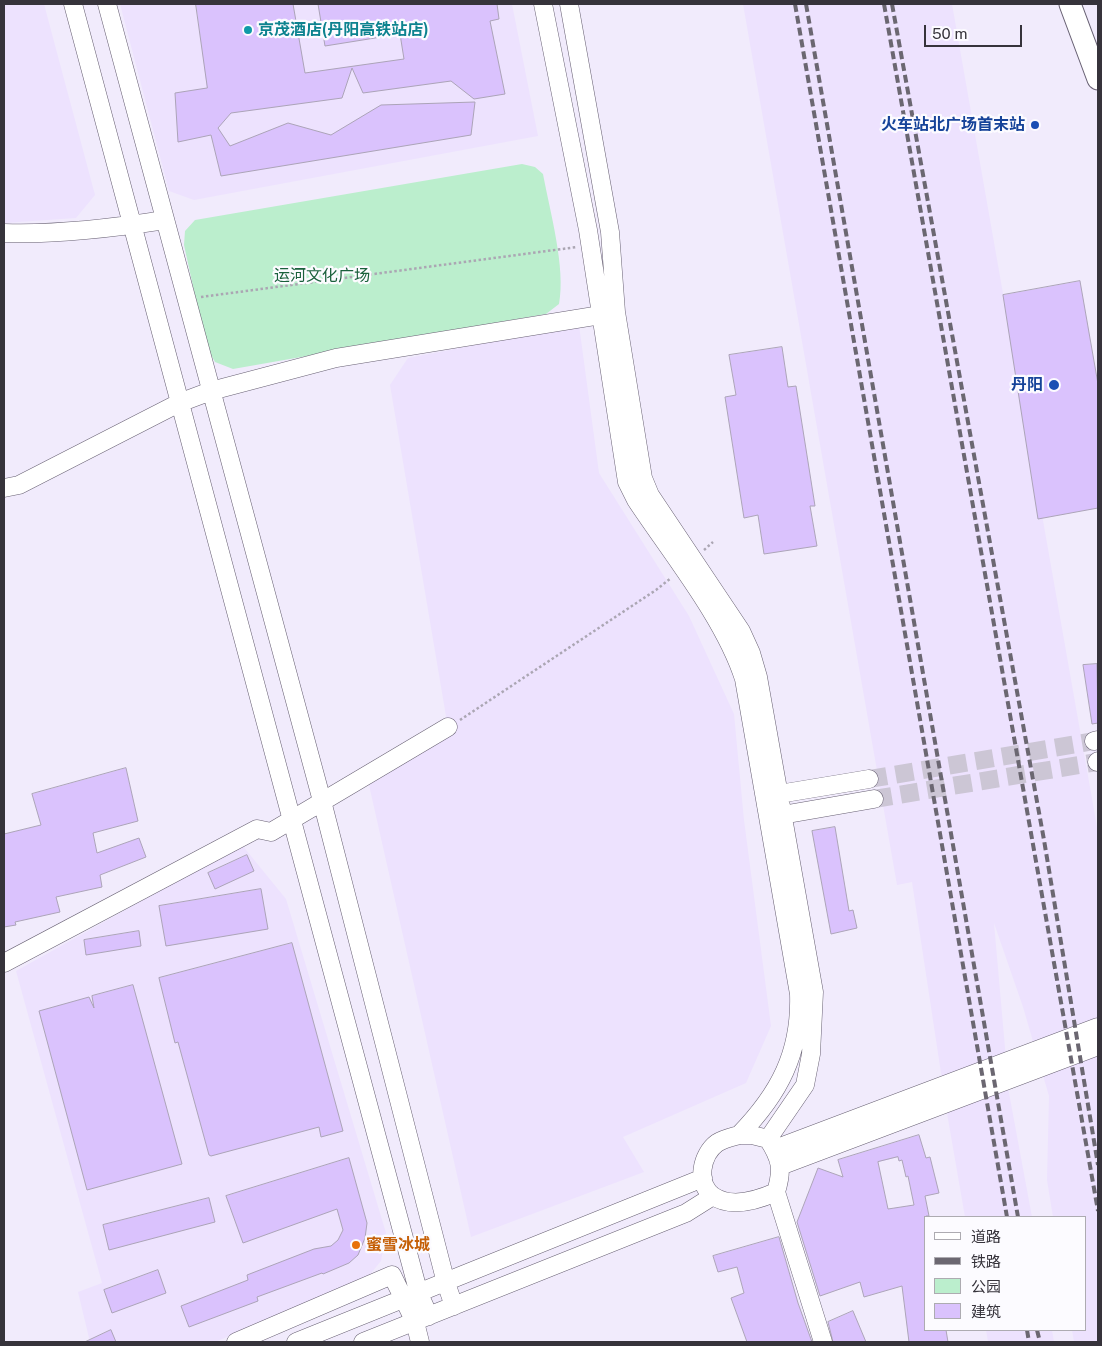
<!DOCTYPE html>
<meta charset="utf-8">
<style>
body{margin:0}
#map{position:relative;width:1102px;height:1346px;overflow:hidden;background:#f1ebfc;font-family:"Public Sans","Noto Sans SC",sans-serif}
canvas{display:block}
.frame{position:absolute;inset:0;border:5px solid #36333b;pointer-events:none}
.legend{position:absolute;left:924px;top:1216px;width:162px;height:115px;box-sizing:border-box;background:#fcfbff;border:1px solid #adabb1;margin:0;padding:6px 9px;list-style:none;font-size:15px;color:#36333b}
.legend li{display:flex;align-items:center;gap:10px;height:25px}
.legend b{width:25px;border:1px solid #adabb1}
.scale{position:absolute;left:924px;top:25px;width:98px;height:22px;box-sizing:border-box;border:2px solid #36333b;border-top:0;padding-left:6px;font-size:15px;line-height:18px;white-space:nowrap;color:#36333b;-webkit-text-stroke:4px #fcfbff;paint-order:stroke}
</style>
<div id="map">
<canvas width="1102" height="1346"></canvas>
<div class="frame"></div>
<ul class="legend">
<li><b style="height:6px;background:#fff"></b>道路</li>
<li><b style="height:6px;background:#6b6771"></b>铁路</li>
<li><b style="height:14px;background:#bbeecd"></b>公园</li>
<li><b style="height:14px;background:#dac2fd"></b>建筑</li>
</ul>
<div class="scale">50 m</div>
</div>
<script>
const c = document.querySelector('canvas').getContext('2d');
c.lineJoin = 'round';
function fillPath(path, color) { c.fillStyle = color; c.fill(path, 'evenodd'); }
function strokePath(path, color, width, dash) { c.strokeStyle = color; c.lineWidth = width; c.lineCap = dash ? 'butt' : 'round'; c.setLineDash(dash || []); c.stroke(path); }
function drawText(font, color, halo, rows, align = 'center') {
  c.font = font + ' "Public Sans","Noto Sans SC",sans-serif'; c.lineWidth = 4.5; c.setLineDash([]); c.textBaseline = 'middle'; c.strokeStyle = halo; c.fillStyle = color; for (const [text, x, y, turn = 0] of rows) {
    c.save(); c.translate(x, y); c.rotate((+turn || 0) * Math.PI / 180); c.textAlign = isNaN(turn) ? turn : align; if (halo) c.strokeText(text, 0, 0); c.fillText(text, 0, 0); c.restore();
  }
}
const built = new Path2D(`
 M4,4H44L95,195L76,218L4,223Z
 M120,4H512L538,136L194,200L169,191Z
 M743,4H952L1097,827L1098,1342H1074L1072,1330H1086V1217H1053L1047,1180L1049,1096L1023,1007L994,923L1009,1093L1032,1217H965L948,1119L912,882L897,885Z
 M579,325L599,473L689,616L734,714L744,820L771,1026L746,1083L623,1137L644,1172L471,1237L369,785L449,734L390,385L408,358Z
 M242,845L286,899L386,1233L381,1261L367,1278L215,1342H90L78,1292L102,1283L16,971Z
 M986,1330H1052L1054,1342H988Z`);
const green = new Path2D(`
 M522,164L535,167L543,174C550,212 566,268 559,304L546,314L233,369L215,362L206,346L184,245L185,231L195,220Z`);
const building = new Path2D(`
 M196,4H293L305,73L404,59L400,34L325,46L318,4H497L499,19L490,21L505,94L474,99L451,81L363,93L352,68L342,98L231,113L218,128L230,146L288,123L331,135L381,105L475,102L471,135L221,176L211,135L178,142L175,93L207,88Z
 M1080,281L1098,384V508L1038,519L1003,295Z
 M782,347L788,387L796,386L815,506H810L817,546L764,554L758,515L744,518L725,397L736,395L729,355Z
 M1097,664L1098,723L1092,724L1083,665Z
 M126,768L138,821L93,833L97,853L139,838L146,857L100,875L102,887L56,897L60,912L15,922L16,925L4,927V834L41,825L32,794Z
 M835,827L849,911L853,910L857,928L831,934L812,831Z
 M247,855L254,871L215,889L208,873Z
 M261,889L268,929L166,946L159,906Z
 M139,931L141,946L86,955L84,940Z
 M292,943L343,1131L321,1137L319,1127L211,1156L209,1155L178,1042L175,1043L159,978Z
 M133,985L182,1164L87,1190L39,1011L89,997L94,1008L92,996Z
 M919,1135L926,1158L930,1157L939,1193L925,1196L929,1216H926V1330H946L948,1342H909L902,1286L864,1297L860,1282L820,1296L797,1222L818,1168L843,1177L838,1160ZM898,1157L899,1161L902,1160L906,1177L908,1176L914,1205L888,1209L878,1162Z
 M349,1158L367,1223L365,1238L358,1255L349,1263L323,1274L322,1273L257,1297L258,1301L189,1327L181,1306L248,1280L247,1275L314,1249L331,1246L338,1240L343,1230L337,1209L243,1243L226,1196Z
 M209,1198L215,1222L109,1250L103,1225Z
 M779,1237L798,1303L812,1342H747L731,1298L744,1293L737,1267L718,1272L713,1256Z
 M158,1270L166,1293L112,1313L104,1290Z
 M853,1311L866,1342H833L828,1322Z
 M111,1330L116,1342H85Z`);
const minorTunnel = new Path2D(`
 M869,779L1094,741
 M874,799L1097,762`);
const path = new Path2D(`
 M201,297L577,247
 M704,550L713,542
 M460,720L656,590L671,578`);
const minor = new Path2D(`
 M73,4L419,1294L429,1316
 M107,4L322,801L446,1283L454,1306
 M543,4L588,230L627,482L636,500C671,553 725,619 744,679L799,994C801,1053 779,1094 739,1135
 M569,4L610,232L616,312L643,478L650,495L741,631L751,653L758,677L814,992L811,1054L805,1085L768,1139
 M4,233C57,235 113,228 165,220
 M4,488L19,485L179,403L211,391L336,358L613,313
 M1094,741L1098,740
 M1097,762L1098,761
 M869,779L779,794L766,806L782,815L874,799
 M4,963L257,829L271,832L448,727
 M739,1135H752L768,1139C781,1159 783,1169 776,1192C758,1200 732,1209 713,1196C695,1183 702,1154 717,1143C723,1139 732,1137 739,1135Z
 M775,1149L1098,1027
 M780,1166L1098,1046
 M776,1192L823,1342
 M236,1342L392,1275L415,1322L420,1342
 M296,1342L703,1178
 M363,1342L686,1213L713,1196`);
const major = new Path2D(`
 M1070,4L1098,79`);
const rail = new Path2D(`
 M795,4L1007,1217
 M806,4L1018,1217
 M884,4L1098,1211
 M892,4L1044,840L1098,1165
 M1027,1330L1029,1342
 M1037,1330L1040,1342`);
const markers = [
 [248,30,5,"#0f9aa8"],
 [1035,125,5,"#1a4fb4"],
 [1054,385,6,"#1a4fb4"],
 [356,1245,5,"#e8710a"]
];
const cultureNames = [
 ["京茂酒店(丹阳高铁站店)",258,30]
];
const transitNames = [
 ["火车站北广场首末站",1025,125],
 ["丹阳",1043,385]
];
const parkNames = [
 ["运河文化广场",322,276]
];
const foodNames = [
 ["蜜雪冰城",366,1245]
];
fillPath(built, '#ede2fe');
fillPath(green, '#bbeecd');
fillPath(building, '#dac2fd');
strokePath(building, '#aca4b8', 1);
strokePath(minorTunnel, '#ccc6d5', 18, [18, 9]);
strokePath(minor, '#686173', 19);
strokePath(major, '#686173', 23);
strokePath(path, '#aba6b3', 2.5, [2.5, 2.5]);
strokePath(minor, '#fff', 18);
strokePath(major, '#fff', 21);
strokePath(rail, '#6b6771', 4, [8, 4]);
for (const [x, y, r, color] of markers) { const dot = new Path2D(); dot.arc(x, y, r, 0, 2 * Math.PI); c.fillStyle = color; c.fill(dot); strokePath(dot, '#fcfbff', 2); }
drawText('bold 16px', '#0d838f', '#fcfbff', cultureNames, 'left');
drawText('bold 16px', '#164399', '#fcfbff', transitNames, 'right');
drawText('16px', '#1a613c', '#fcfbff', parkNames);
drawText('bold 16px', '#c56008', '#fcfbff', foodNames, 'left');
</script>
